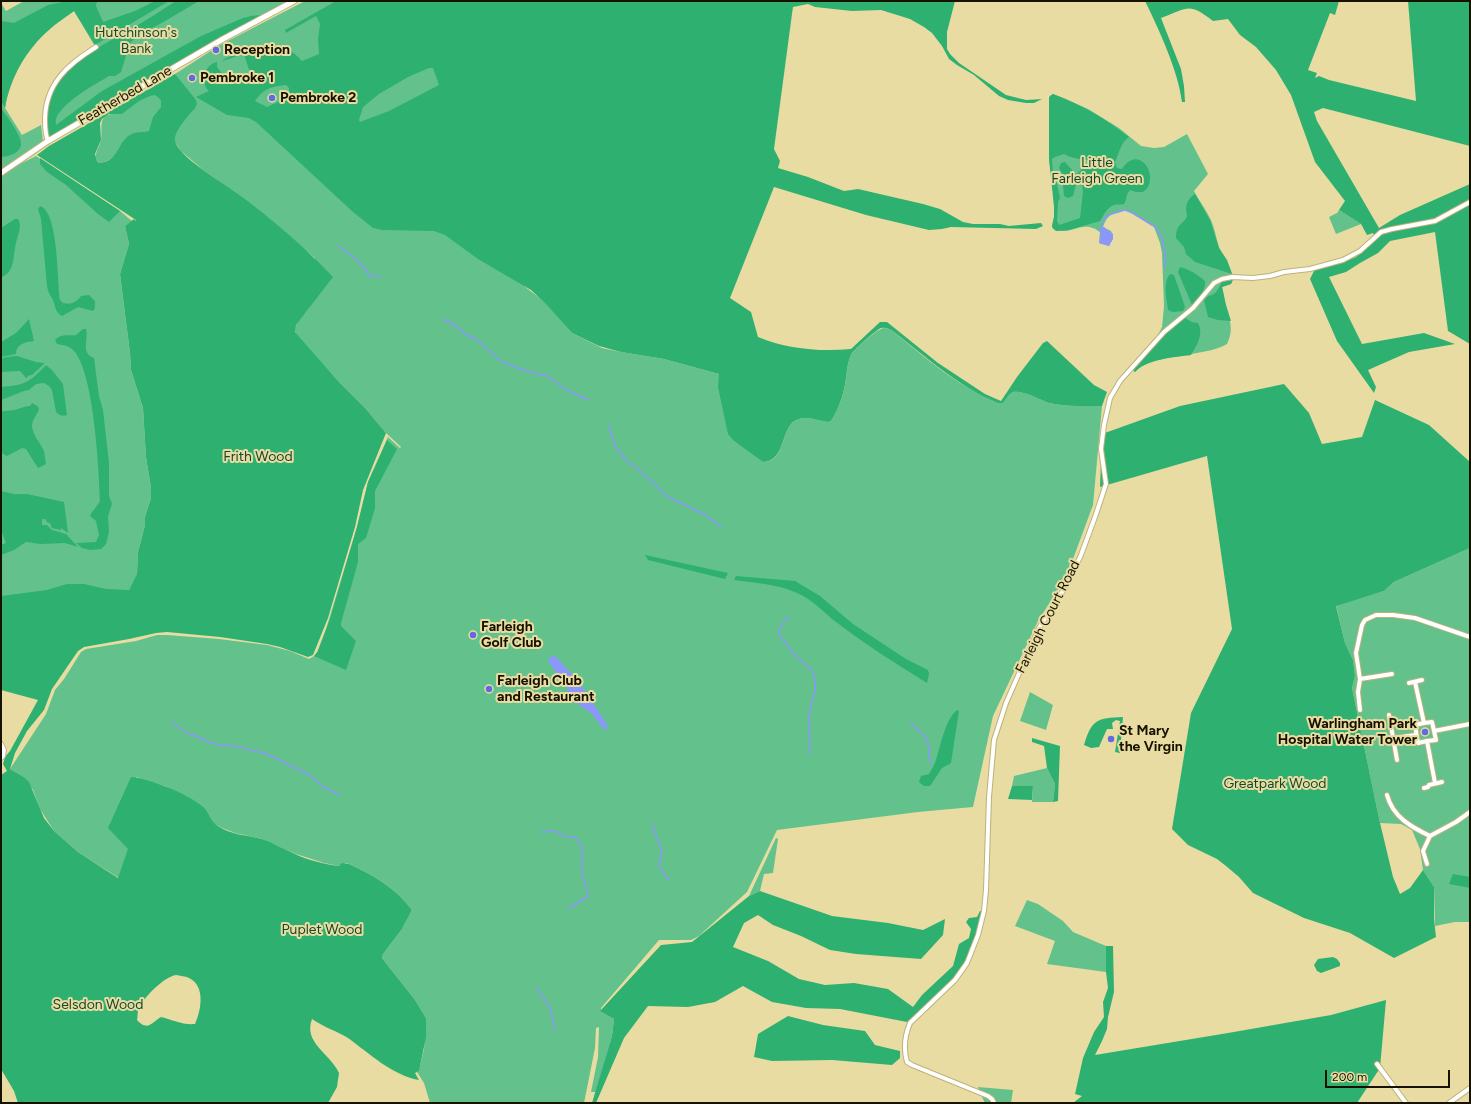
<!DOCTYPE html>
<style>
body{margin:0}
#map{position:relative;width:1471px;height:1104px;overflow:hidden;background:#e9dca2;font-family:Figtree,sans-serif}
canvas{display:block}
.frame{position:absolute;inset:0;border:2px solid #171200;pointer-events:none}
.scale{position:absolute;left:1325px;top:1070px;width:125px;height:18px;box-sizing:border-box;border:2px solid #171200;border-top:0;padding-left:5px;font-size:12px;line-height:14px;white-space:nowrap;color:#171200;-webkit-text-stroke:3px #e9dca2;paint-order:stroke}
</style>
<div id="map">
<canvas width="1471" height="1104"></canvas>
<div class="frame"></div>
<div class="scale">200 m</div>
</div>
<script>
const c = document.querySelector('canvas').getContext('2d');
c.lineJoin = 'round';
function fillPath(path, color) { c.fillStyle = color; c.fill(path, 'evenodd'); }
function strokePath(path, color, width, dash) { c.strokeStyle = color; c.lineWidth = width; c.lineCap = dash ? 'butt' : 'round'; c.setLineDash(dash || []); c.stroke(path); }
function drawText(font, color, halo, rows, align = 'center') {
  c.font = font + ' Figtree,sans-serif'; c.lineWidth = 4; c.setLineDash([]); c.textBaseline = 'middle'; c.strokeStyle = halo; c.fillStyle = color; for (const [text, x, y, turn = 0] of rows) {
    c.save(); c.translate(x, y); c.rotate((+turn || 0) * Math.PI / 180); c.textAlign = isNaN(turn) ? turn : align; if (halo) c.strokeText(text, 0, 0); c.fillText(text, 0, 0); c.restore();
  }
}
const green = new Path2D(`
 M24,1H288L204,48L47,134L96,48L74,11C66,17 57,23 49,29C26,49 10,78 5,108L22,135L41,125L43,141L1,171V3L6,11Z
 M305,1H580L524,286L546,303L572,333L602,348L621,352L664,359L719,374L747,449L763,462C787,463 780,423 799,419C808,416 820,421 828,422L831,421C837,410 842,401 844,389C847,378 846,365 851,355C853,350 878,328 884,328C887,328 890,329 893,331C924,357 960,388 999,403H1003C1006,399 1008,394 1013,392C1023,390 1040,400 1049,403C1066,407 1084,406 1102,406L1093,505L1073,559L1059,588L1038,621L993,716L973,807L918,812L777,830L747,892L699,936L691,940H659L601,1008V1011L614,1019L612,1036L596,1092H591L598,1057L599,1027L596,1028L595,1048L584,1103H430L424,1083L417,1072L419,1070L424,1049L426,1018L415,1000L382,958L383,954L402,929L412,910C396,888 373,875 349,864L346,863L339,866L324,863L296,854L262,839L235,833L222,828L215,824L201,805L165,786L136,777L128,852L119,878L78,852L54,831L40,809L33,790L24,777L10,769L46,714L55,690L64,679L81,652L86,649L136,641L157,635H167L219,639L267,645L290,651L309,659L316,655L326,629L357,527L368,482L388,437L400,448L401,447L386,433L366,409L339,382L296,334C292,324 304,316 309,308C313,301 314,268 315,258L265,215L202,169L181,151L175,142L121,145C116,154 111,162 99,163C92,155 99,149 101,140C103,129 97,116 112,114L113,110L175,74L220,45Z
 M1053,94L1088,109L1119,128L1141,146L1154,148L1164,147L1187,134L1208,174L1194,191C1199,200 1206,210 1211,220C1215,229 1216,238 1219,247C1223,258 1237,272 1231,284L1222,287C1224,293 1224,300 1226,306C1230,321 1234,330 1227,344C1203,358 1151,353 1135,372L1131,367L1156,339L1162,327L1164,306L1162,253L1160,243L1154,227L1126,210C1113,214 1108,213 1103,227L1111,231L1113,236L1109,246L1099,243L1100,232C1081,218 1072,237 1053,229L1052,225L1054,217V196L1049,159V97Z
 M36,156L120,211L132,221L125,226L129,244L120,274L130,353L131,370L143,408L146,457L151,488V498L145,517V525L138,552L137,575L129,590L1,611V177L12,168Z
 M1339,210L1361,224L1336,234L1329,217L1337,213Z
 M1470,548V922H1455L1435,926L1434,887L1423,870L1420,849L1412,830L1401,824L1380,823L1352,688L1355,676L1353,660L1345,643L1336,605L1384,591L1394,582Z
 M1030,692L1053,705L1046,730L1020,721Z
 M1047,768L1055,784L1053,802H1032L1033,786H1012L1014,776Z
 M776,838L778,839L773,873L764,874L760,891L749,896Z
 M1027,900L1038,904L1063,921L1073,932L1106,946V972L1047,964L1055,941L1015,926Z
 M978,1087L1013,1090L1011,1103H985L980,1093Z`);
const forest = new Path2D(`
 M68,1H97L96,6L103,22L135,11L155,1H169L95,45L74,11C66,17 56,23 49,30C26,50 10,78 5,108L1,101V21L14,23L48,5Z
 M176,1H199L160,24L141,33L130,43L121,72L115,76H109C96,84 52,107 56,125L102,91L201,36L243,18L251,16L261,15L48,138C41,113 52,86 69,67C73,64 78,61 82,58C95,49 109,41 124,33C142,23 159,12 176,1Z
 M336,1H955L947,32V49L950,54L959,63L1006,95L1026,100L1042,99L1034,103H1026L1008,100L999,96L974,75L957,65L949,59L942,46L932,33L924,27L910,19L881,10L852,11L815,7L808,4L793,7L792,14L774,149L780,161L778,168L808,177L844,191L858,189L923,204L940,209L963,222L973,224H1000L1009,226L1041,223L1043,226L1036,229L951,227L942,229L929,230L866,215L774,187L730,298L751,312L758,337C787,349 820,352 851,349L880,322H887L938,363L985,394L1001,401L1017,377L1043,343L1047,341L1094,385L1107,392L1102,406C1084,406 1066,407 1049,403C1040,400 1023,390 1013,392C1008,394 1006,400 1003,403H998C959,387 926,357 893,331C889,329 886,327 881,328C876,330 852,351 851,355C846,365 847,378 844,389C842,400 837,411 831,421L828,422C819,421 808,416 799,419C780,423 787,462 763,462L733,440L728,434L718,387L719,374L664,359L621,352L599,346L572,333L546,304L531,290L478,259L445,235L434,231L382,230L373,228L353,212L256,122L249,118L227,115L196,97L209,91C199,82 205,64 217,62V67C228,82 234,86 251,76L244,54L222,61C234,51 276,46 290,51C295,53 299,58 302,61L319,54L318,39L320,24L316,16L286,33L285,30ZM429,68H433L439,85L389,111L360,122L359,120L363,107L379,94L408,77ZM286,85L289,88V93L282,100L267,107L255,101C264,88 271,87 286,85Z
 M1145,1H1339L1335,15L1330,13L1308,70L1317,73L1315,78L1319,76L1329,80L1416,101L1408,1H1470V146L1323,108L1314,112L1317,121L1379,228L1400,215L1470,184V344L1448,331L1435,232L1390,241L1378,253L1360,263L1346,272L1329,277L1362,344L1424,333L1455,344L1409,352L1368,370L1376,387L1374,393L1337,341L1310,279L1315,269L1344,262L1356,257L1376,240L1373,233L1367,235L1361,224L1339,210L1345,201L1315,162L1291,95L1276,70L1256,47L1240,35L1228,19L1213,21C1188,2 1189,8 1161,18L1181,69L1184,86L1185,102H1182C1178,70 1159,30 1145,1Z
 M175,74L196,100L197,104L195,108C189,115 173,132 175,141C179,157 219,180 232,190C247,200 262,212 275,223C296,240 315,258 333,277L296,325L295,332L339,382L366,409L386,433L363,490L355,527L328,618L313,655L308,657L280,647L267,644L220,637L167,632L156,633L129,639L84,647L78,651L52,689L44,710L27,731L15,753L10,769L24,777L29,782L44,818L54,831L78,852L118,878L128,849L108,828L131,777C149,778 187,794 201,805C208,810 211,822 218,826C231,835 247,835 262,839C273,843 284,849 295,854C308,860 324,864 339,866L342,863L349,864C373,875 396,888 412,910L402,929L383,954L382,958L415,1000L426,1018V1037L419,1071L415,1073L419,1080C392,1075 370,1054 348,1038C337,1031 323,1027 312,1019C303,1043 330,1053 339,1073L337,1087L328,1103H18L14,1091L1,1069V775L7,771L3,764L5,757L10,751L38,700L1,690V596L47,590L67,584H84L106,589L129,590L137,574L138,552L145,525V517L151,498V488L146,457L143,408L131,370L130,353L120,274L129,244L125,226L134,219L136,221V220L37,155L49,146ZM155,95L161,100V107L153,117L149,131C143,133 136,131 130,135C117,143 118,162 99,163L97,161L95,154L101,140L100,123L102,119L109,114H122L139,101L150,96ZM176,975C180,976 185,976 189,978C206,986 201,1011 195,1024C182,1025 173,1020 161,1017C152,1022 148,1032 137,1020C138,1017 137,1011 139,1008C145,996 164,977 176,975Z
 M1053,94C1081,104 1106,119 1129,137C1121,142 1119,153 1115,162L1117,168L1122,169C1137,146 1155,169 1149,185C1148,188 1145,190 1143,192H1136L1130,190C1125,195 1127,201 1124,204C1121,205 1117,204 1114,205C1106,208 1104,215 1100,221L1069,230L1056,231L1052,227L1054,217V207L1049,159V98L1050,96ZM1064,154C1074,160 1085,159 1096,161L1097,165L1083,168L1077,174L1074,173L1072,170L1065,162L1061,163L1059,168L1064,176L1065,182L1063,185L1064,196L1068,198L1073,196L1076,184L1079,183L1082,184L1083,192L1080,218L1059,225L1057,221L1058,202L1060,198L1057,184L1053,175L1052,159L1055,157Z
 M1,108C6,115 22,136 21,144C21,153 8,157 1,157Z
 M40,158L120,211L109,222L98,214L66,185L47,172L40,164Z
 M1195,194L1210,220L1219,248L1227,260L1232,274L1195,262L1186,254L1184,247L1176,238C1176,222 1185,224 1187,216C1187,215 1186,211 1186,210C1186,202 1189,198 1195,194Z
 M40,206C59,212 57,282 60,300L63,303C71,305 77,302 81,296L89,295L95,301V308L93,311L78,307L62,316C54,312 56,305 52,298C49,294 48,291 47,286L41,219L38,209Z
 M15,219H18C23,226 17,236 16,243C13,255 15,272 2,277L1,228Z
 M1180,267C1189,269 1198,275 1205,281C1206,291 1199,298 1192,305L1178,272Z
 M1170,274L1174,275L1185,307L1183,311L1173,312L1168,310C1167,299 1162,284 1170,274Z
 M1233,280L1231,284L1222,287L1226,305L1231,321L1218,320L1208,317L1204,300L1208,296C1217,295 1218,288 1222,282Z
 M1185,318L1192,322L1198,323C1204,334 1197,345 1191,355C1176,357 1146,359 1135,372L1133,370L1164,335Z
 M29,319L34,341C25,342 16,344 16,354L1,357V342L16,333Z
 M83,329H86C89,339 80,353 94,358L99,396L103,410L109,463V496L112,504L108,516L109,532L106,544L101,549L90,550L82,548L76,543L96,542L99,535L96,521L90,516C91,512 97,507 100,501C99,471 94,367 72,349C67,345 62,345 57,344L55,340C61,333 68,336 76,335Z
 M17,356L36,362L44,363V364L32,375L27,376L28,377L26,378L20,371L1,372V359L6,357Z
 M46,365L52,370L63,384L67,415C63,417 59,415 56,412L52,390L49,386L44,383L36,384L29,390L24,391L1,400V387C25,385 29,383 46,365Z
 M1284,384L1309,413L1322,444L1362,437L1375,400L1429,425L1470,462V548L1394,582L1384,591L1336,606L1345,643L1353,660L1355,676L1352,688L1380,823L1393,877L1400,894L1410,888L1423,870L1434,887V919L1436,937L1394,958L1350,933L1304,918L1253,893L1239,877L1226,866L1217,859L1188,845L1172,829L1191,713L1232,629L1207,456L1100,487L1102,434L1180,406Z
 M32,403L37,406L39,408C38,415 32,419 32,426C33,436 40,442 44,451C45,455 45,460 46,464L38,468L26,449L22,448L7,456L3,454L1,447V412C5,410 9,411 14,410C20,409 24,406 30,406Z
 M387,440L397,449L375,491V508L366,538L358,544V562L341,623V626L356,641L346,670L314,656L318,651L330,619L357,527L368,482Z
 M1,491L14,494H27L64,502L68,533L61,528V530L52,528L50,523H48L45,519H42V525H47L52,530L66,534L78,547L65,543L41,544L26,542L14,550L1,555V545L6,543L1,530Z
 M645,555L728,573L725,579L648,560Z
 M736,576L795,581L820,596L853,624L906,659L928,670L929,674L927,683C896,664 865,644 836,622C823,612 812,599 797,593C778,584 754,583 734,580Z
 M957,710L959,711L951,763L942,768L930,786H924L919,782L921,776L929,774C931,770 933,767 935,763C940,749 945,719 957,710Z
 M1123,717L1120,753L1115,752L1120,721L1116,720L1112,723L1113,729H1107L1099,747L1091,748L1084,745C1092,719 1097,718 1123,717Z
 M1032,738L1060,746L1058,801L1053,802L1055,784L1047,768L1044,746L1032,742Z
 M1012,786H1033L1032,800L1008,799Z
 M1453,874L1470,877V888L1449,884Z
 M760,891L832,916L888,923L923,930L945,919L943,935L921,959L856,954L830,950L801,936L773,925L758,915L744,923L733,947L768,961L799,979L825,985L854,983L888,989L913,1007L922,995L953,966L959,944L969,938L971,929L966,922L969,918L977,917L980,911H983C979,925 976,939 970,952C955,981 932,1002 907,1022L840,1009L806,1008L772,1002L743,986L715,1002L688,1007L648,1006L624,1038L596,1103H592L612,1036L614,1019L600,1011L661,945L692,942L749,896Z
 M1106,946H1113L1114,992L1108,1017L1107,1029L1102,1041L1095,1055L1228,1033L1331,1015L1386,1000L1380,1068L1357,1103H1073L1082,1096L1075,1094L1083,1058L1094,1032L1104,1017L1103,1002L1108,988L1106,972Z
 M1333,957L1337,959L1340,963V966L1321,973L1317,971L1314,965L1318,959Z
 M788,1016L823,1025L865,1031L875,1045L900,1051V1058L892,1065L832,1060L772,1061L754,1057L758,1034Z`);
const water = new Path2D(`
 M1104,227L1113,234V239L1109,246L1099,243L1101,233L1098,230Z
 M553,656H555L580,683L606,723L608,729L605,730L591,713L573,701L565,685L549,662L548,659Z`);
const stream = new Path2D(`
 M1102,227L1105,218L1108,215L1125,210L1133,213L1152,225L1157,228L1162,238L1165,254V268
 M338,246L359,261L370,276H378L380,278
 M443,319L458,327L465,334L476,339L502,362L529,372L548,376L566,390L589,400
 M608,425L616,447L626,460L639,470L668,497L706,515L721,527
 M790,616C784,621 777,628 780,636L794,654L811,669L815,678V689L809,715L810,754
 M171,722L186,732L207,741L219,745L236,746L267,754L310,775L322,786L339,795
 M910,723C920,731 929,737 929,751C929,756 929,759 931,764
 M652,824L662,852L659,865L661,870L669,880
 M542,832L553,831L560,833L566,837H575L582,846V872L588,894L587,897L569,908
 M537,988C539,995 544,998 548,1004C553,1012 552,1021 555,1030`);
const minor = new Path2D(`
 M48,141C45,134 45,127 45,120C45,84 68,64 96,47
 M1360,679L1392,674
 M1415,682L1424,723L1415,725L1418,743L1427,741L1435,783
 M1409,683L1422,680
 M1360,710L1358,692L1360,679L1356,653L1362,625L1365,620L1376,615H1393L1415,618L1470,637
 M1389,715L1397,760
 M1424,723L1432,722L1434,731
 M1394,738L1416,735
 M1427,741L1436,740L1434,731L1470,724
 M1,744L4,750L3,756L1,758
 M1424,788L1428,787L1429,785L1442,782
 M1387,795C1393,817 1411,827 1430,836
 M1427,864L1423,851L1430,836L1456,822L1470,812
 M1377,1064L1406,1103
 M994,1103L992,1099L988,1096L912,1065L907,1062C903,1048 905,1035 910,1023L955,980L967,963L978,935L984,911L986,890L989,797L994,740L1006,703L1039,628L1068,583L1081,555L1095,517L1106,484L1101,449L1104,425L1110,398L1120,381L1164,332L1193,308L1214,283L1222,279L1232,277L1253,278L1270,276L1284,272L1310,269L1343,260L1360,251L1381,232L1392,229L1435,221L1470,202
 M1449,1103L1470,1088`);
const tertiary = new Path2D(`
 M1,173L48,141L223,39L294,1`);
const markers = [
 [216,50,4,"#6269e1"],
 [192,78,4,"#6269e1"],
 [272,98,4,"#6269e1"],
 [473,635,4,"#6269e1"],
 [489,689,4,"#6269e1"],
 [1425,732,4,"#6269e1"],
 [1111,739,4,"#6269e1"]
];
const parkNames = [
 ["Hutchinson's",136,33],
 ["Bank",136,49],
 ["Little",1097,163],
 ["Farleigh Green",1097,179],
 ["Frith Wood",258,457],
 ["Greatpark Wood",1275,784],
 ["Puplet Wood",322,930],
 ["Selsdon Wood",98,1005]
];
const poiNames = [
 ["Reception",224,50],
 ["Pembroke 1",200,78],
 ["Pembroke 2",280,98],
 ["Farleigh",481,627],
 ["Golf Club",481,643],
 ["Farleigh Club",497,681],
 ["and Restaurant",497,697],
 ["Warlingham Park",1417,724,"right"],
 ["Hospital Water Tower",1417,740,"right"],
 ["St Mary",1119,731],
 ["the Virgin",1119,747]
];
const streetNames = [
 ["Featherbed Lane",125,96,-30],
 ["Farleigh Court Road",1048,617,-63]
];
fillPath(green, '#63c28c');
fillPath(forest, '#2eb071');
fillPath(water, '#8b97fb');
strokePath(stream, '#8b97fb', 1.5);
strokePath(minor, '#beb179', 6);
strokePath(tertiary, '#beb179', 7);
strokePath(minor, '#fff', 4);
strokePath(tertiary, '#fff', 5);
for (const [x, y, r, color] of markers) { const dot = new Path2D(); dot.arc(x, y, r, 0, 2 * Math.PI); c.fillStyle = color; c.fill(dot); strokePath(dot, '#e9dca2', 1.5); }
drawText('14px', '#15472d', '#e9dca2', parkNames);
drawText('bold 14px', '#171200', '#e9dca2', poiNames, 'left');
drawText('14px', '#171200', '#e9dca2', streetNames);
</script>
